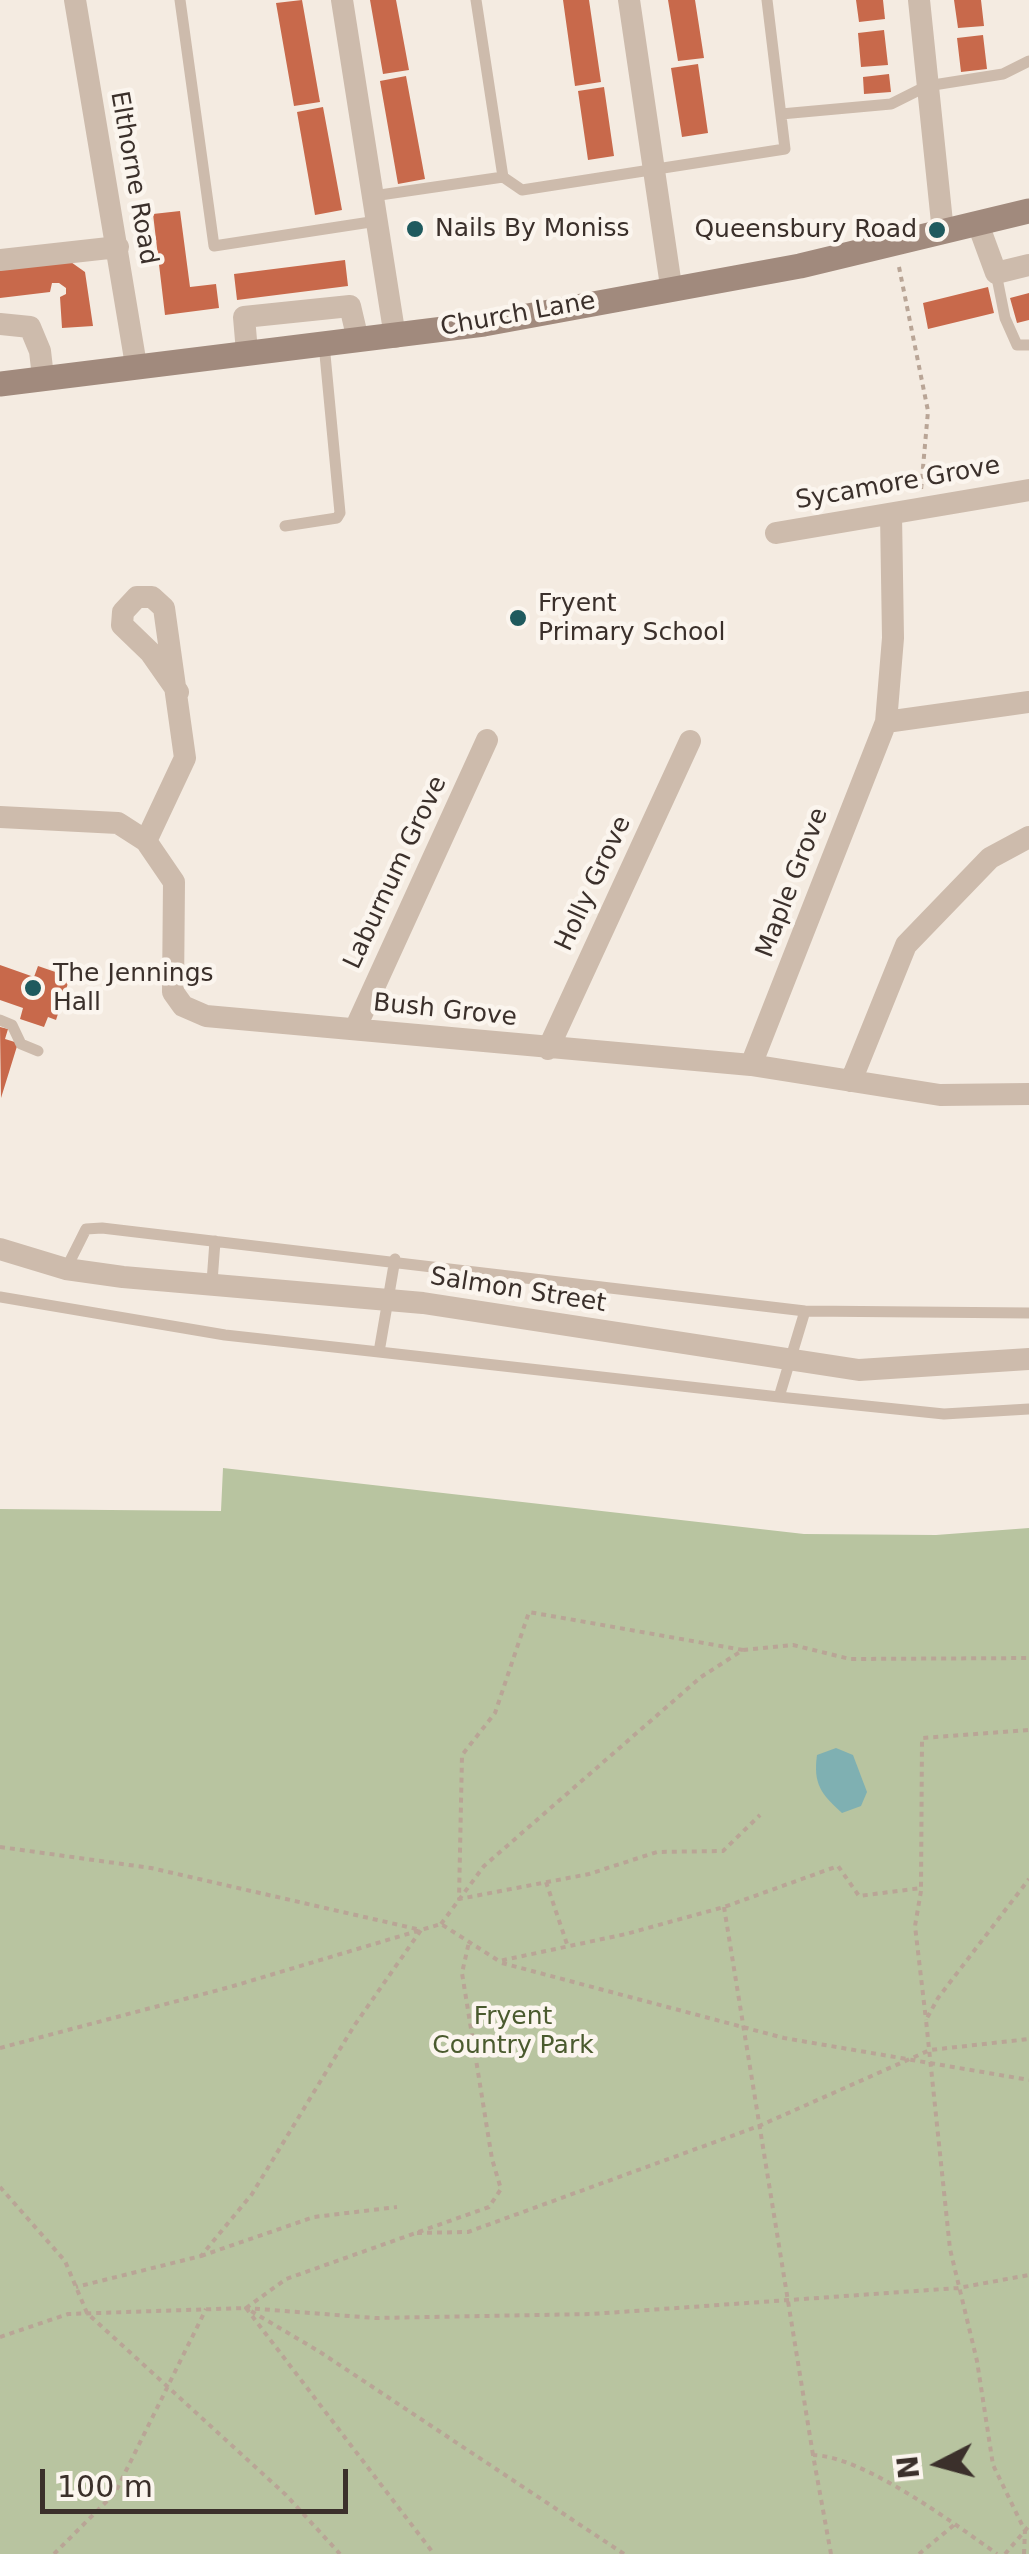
<!DOCTYPE html>
<style>
body{margin:0}
#map{position:relative;width:1029px;height:2554px;overflow:hidden;background:#f4ebe1;font-family:"DejaVu Sans",sans-serif}
canvas{display:block}
.north{position:absolute;left:889px;top:2414px;width:100px;height:100px;-webkit-text-stroke:8px #fbf5ee;paint-order:stroke;rotate:264deg;font-size:28px;font-weight:700;line-height:40px;text-align:center;color:#3b302b}
.north::after{content:'';display:block;margin:auto;width:35px;height:45px;background:#3b302b;clip-path:polygon(50% 0,100% 100%,50% 72%,0 100%)}
.scale{position:absolute;left:40px;top:2469px;width:308px;height:45px;box-sizing:border-box;border:5px solid #3b302b;border-top:0;padding-left:12px;font-size:30px;line-height:35px;white-space:nowrap;color:#3b302b;-webkit-text-stroke:8px #fbf5ee;paint-order:stroke}
</style>
<div id="map">
<canvas width="1029" height="2554"></canvas>
<div class="north">N</div>
<div class="scale">100 m</div>
</div>
<script>
const c = document.querySelector('canvas').getContext('2d');
c.lineJoin = 'round';
function fillPath(path, color) { c.fillStyle = color; c.fill(path, 'evenodd'); }
function strokePath(path, color, width, dash) { c.strokeStyle = color; c.lineWidth = width; c.lineCap = dash ? 'butt' : 'round'; c.setLineDash(dash || []); c.stroke(path); }
function drawText(font, color, halo, rows, align = 'center') {
  c.font = font + ' "DejaVu Sans",sans-serif'; c.lineWidth = 9; c.setLineDash([]); c.textBaseline = 'middle'; c.strokeStyle = halo; c.fillStyle = color; for (const [text, x, y, turn = 0] of rows) {
    c.save(); c.translate(x, y); c.rotate((+turn || 0) * Math.PI / 180); c.textAlign = isNaN(turn) ? turn : align; if (halo) c.strokeText(text, 0, 0); c.fillText(text, 0, 0); c.restore();
  }
}
const green = new Path2D(`
 M223,1468L804,1534L936,1535L1029,1528V2554H0V1509L221,1511Z`);
const water = new Path2D(`
 M836,1748L853,1755L867,1792L861,1806L842,1813C821,1794 813,1784 817,1755Z`);
const building = new Path2D(`
 M302,0L320,102L294,106L276,3Z
 M370,0H396L409,70L383,74Z
 M563,0H589L601,82L575,86Z
 M668,0H695L704,58L678,61Z
 M856,0H883L885,19L859,22Z
 M954,0H981L984,26L958,28Z
 M884,30L888,65L861,67L858,33Z
 M983,35L987,69L961,72L957,38Z
 M698,64L708,133L682,137L671,68Z
 M889,74L891,92L864,94L863,77Z
 M406,76L425,179L398,184L380,81Z
 M604,87L614,156L588,160L578,91Z
 M323,107L342,210L315,215L297,112Z
 M180,211L190,287L216,284L219,308L165,315L153,214Z
 M68,260L85,272L93,326L62,328L60,297L66,294V288L59,283H52L50,292L0,298V269Z
 M345,260L348,286L237,300L234,274Z
 M988,287L994,313L928,329L923,303Z
 M1029,293V320L1017,323L1010,298Z
 M0,965L34,977L38,966L70,977L56,1020L48,1017L44,1027L20,1019L23,1008L0,1000Z
 M0,1027L8,1029L5,1039L18,1043L1,1098Z`);
const path = new Path2D(`
 M899,267L928,411L921,490
 M743,1650L529,1612L495,1713L462,1755L459,1899L589,1874L657,1852L723,1851L760,1815
 M0,1847L151,1868L421,1930L354,2026L252,2194L201,2256L76,2287
 M546,1882L568,1947
 M921,1891L915,1926L926,2020
 M724,1907L813,2455
 M441,1924L484,1866L701,1677L743,1650L793,1645L850,1659L1029,1658
 M502,1963L784,2038L1029,2080
 M0,2048L230,1987L441,1924L499,1961L626,1934L724,1907L838,1866L859,1896L921,1888L922,1738L1029,1730
 M0,2187L65,2261L87,2313L286,2495L340,2554
 M417,2233L468,2232L759,2126L930,2050L1029,2039
 M201,2256L314,2217L397,2207
 M246,2308L286,2279L489,2207L501,2189L492,2159L462,1973L469,1942
 M0,2337L68,2314L246,2308L434,2554
 M54,2554L115,2493L206,2309
 M624,2554L320,2352L246,2308L375,2318L592,2314L958,2288L1029,2275
 M831,2554L813,2455C863,2456 955,2524 997,2554
 M919,2554L954,2525
 M1005,2554L1029,2526
 M1024,2554L1025,2531L993,2465L977,2361L950,2249L926,2020L938,1998L1029,1879`);
const lane = new Path2D(`
 M180,0L214,246L377,221
 M476,0L503,177L522,190L785,149L767,0
 M781,114L891,104L927,86L1003,74L1029,61
 M373,196L503,177
 M996,273L1005,318L1017,345H1029
 M285,526L337,518L340,513L324,344
 M0,1020L12,1025L21,1044L38,1051
 M66,1269L86,1229L102,1228L805,1311L1029,1313
 M212,1282L215,1241
 M0,1297L225,1335L379,1352L395,1259
 M379,1352L779,1397L805,1311
 M779,1397L944,1414L1029,1409`);
const street = new Path2D(`
 M75,0L136,365
 M342,0L395,337
 M629,0L671,286
 M919,0L943,232
 M978,224L996,273L1029,265
 M0,260L118,247
 M0,324L30,327L40,351L43,377
 M247,352L244,317L350,306L358,340
 M776,533L1029,490
 M886,722L1029,702
 M0,817L118,823L146,841L174,882L173,992L183,1006L206,1016L751,1065L940,1095L1029,1094
 M146,841L185,758L164,608L152,597H137L123,612L122,625L150,652L178,692
 M355,1029L487,740
 M548,1049L690,741
 M751,1065L886,722L893,638L891,514
 M851,1081L906,945L990,858L1029,837
 M0,1249L66,1269L123,1277L423,1303L859,1370L1029,1359`);
const secondary = new Path2D(`
 M0,384L484,324L800,266L1029,211`);
const markers = [
 [415,229,10,"#1f5a5e"],
 [937,230,10,"#1f5a5e"],
 [518,618,10,"#1f5a5e"],
 [33,988,10,"#1f5a5e"]
];
const streetNames = [
 ["Elthorne Road",133,178,80],
 ["Church Lane",518,315,-10],
 ["Sycamore Grove",898,484,-10],
 ["Laburnum Grove",396,873,-65],
 ["Maple Grove",793,883,-69],
 ["Holly Grove",594,884,-65],
 ["Bush Grove",445,1011,6],
 ["Salmon Street",518,1291,9]
];
const poiNames = [
 ["Nails By Moniss",435,229],
 ["Queensbury Road",917,230,"right"],
 ["Fryent",538,604],
 ["Primary School",538,633],
 ["The Jennings",53,974],
 ["Hall",53,1003]
];
const parkNames = [
 ["Fryent",513,2017],
 ["Country Park",513,2046]
];
fillPath(green, '#b8c4a0');
fillPath(water, '#7fb0b2');
fillPath(building, '#c8694b');
strokePath(path, '#b9a596', 4, [5, 5]);
strokePath(lane, '#cdbbac', 11);
strokePath(street, '#cdbbac', 22);
strokePath(secondary, '#a18a7d', 25);
for (const [x, y, r, color] of markers) { const dot = new Path2D(); dot.arc(x, y, r, 0, 2 * Math.PI); c.fillStyle = color; c.fill(dot); strokePath(dot, '#fbf5ee', 4); }
drawText('25px', '#3b302b', '#fbf5ee', streetNames);
drawText('25px', '#3b302b', '#fbf5ee', poiNames, 'left');
drawText('25px', '#4a5a2e', '#fbf5ee', parkNames);
</script>
